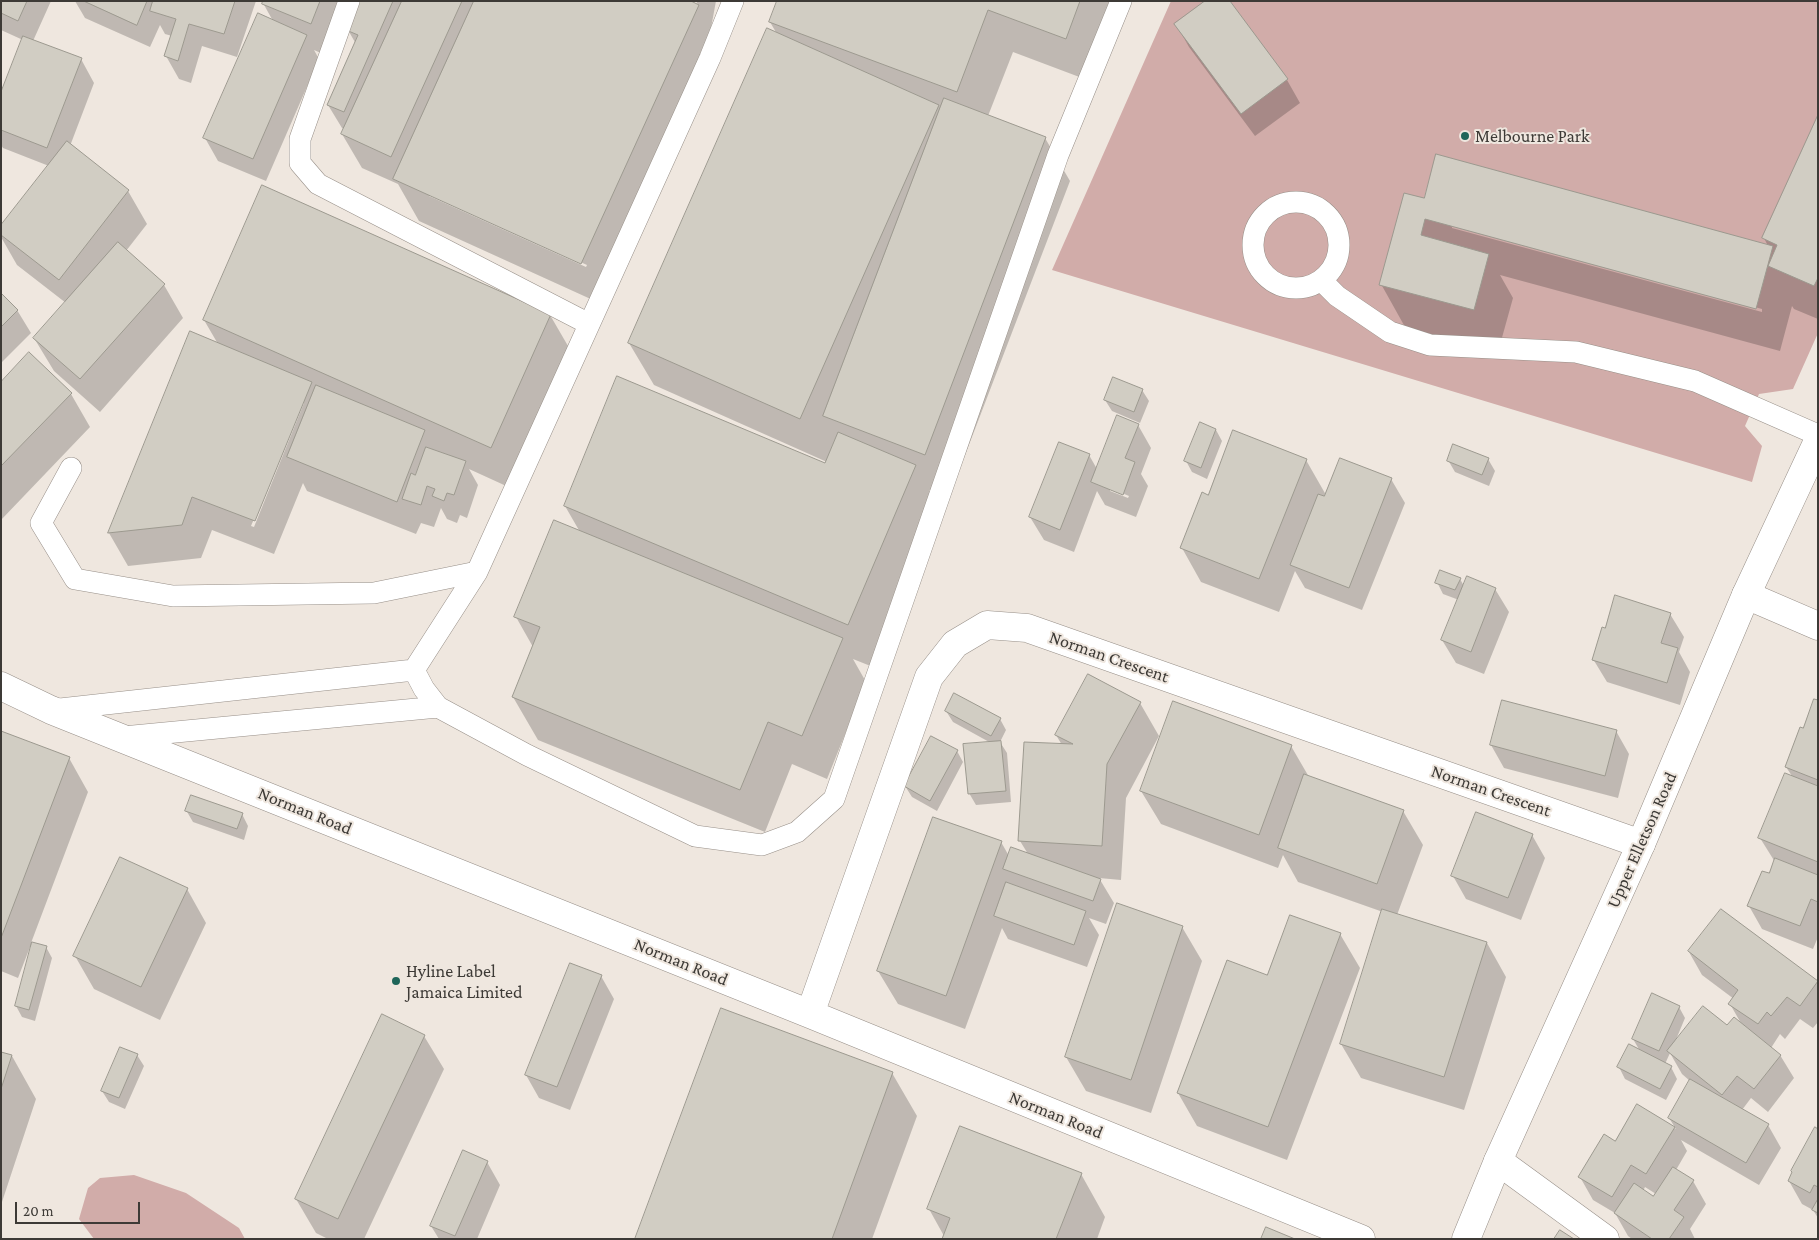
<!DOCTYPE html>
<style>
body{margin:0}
#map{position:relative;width:1819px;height:1240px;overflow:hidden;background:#efe7df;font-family:"Crimson Pro",serif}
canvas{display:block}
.frame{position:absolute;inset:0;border:2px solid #3d3a36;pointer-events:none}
.scale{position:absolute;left:15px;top:1202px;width:125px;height:22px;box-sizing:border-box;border:2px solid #3d3a36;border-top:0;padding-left:6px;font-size:15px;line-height:18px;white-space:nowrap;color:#3d3a36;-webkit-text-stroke:4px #efe7df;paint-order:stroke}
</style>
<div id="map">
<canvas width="1819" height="1240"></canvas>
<div class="frame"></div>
<div class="scale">20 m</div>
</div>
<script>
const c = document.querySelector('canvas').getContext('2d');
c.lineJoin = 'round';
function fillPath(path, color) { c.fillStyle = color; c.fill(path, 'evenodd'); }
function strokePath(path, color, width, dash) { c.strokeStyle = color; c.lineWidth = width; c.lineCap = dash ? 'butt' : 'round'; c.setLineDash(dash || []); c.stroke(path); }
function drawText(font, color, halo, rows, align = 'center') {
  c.font = font + ' "Crimson Pro",serif'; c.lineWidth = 4; c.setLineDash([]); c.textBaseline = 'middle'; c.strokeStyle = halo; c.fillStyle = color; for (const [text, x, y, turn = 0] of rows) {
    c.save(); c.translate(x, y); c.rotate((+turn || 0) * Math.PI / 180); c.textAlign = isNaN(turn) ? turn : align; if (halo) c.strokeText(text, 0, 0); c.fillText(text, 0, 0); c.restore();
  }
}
const green = new Path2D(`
 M1171,1H1818V333L1793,389L1759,394L1745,426L1762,446L1752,482L1052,270Z
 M134,1175L186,1193L239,1228L245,1239H94L79,1219L88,1188L100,1178Z`);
const shadow = new Path2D(`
 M1,1H51L33,41L81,59L94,83L70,146L128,191L147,224L126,251L164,285L183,318L100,412L54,371L34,338L66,303L17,265L1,237V227L49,166L3,148L1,145V96L23,40L1,30Z
 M75,1H256L237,57L202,46L191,83L179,79L166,56L172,36L165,34L160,25L150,47L85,18Z
 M264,1H353L330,57L314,50L319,59L266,181L218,161L205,138L273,21L263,3Z
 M360,1H693L695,5H698L696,1H716L711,28L606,306L419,221L398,184L362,168L342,134L345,129L342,128L328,105L356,44L348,30ZM429,194L587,265L586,267L429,196Z
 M778,1H1120L1090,81L1013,52L988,116L1045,138L1070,181L949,497L929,490L940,509L873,667L853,659L866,682L827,779L792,764L765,832L538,740L513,697L533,647L516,617L580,532L565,506L825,465L827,462L654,385L629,343L777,34L770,22Z
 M1229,1L1287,80L1300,103L1255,136L1189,47L1176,24Z
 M1818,118V319L1794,309L1792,306L1780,351L1500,275L1513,298L1498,352L1405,327L1381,284L1425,200L1768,246L1764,238ZM1452,225L1762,309V312L1452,228Z
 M1,295L17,310L31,333L1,363Z
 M550,315L575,358L515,490L469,469L478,485L467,518L460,515L457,523L447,519L441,508L434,527L421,523L416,534L307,491L303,483L274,554L212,530L201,558L128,566L109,533L191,333L218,344L204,320ZM302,403H304L254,527L251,526Z
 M1,383L71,394L90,427L1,520Z
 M1142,390L1149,401L1140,423L1112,411L1105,400Z
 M1138,425L1151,448L1141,474L1148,486L1136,517L1105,505L1097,491L1074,552L1044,540L1030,517L1089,455L1097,469ZM1110,488L1129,496L1128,498L1110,491Z
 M1216,430L1222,441L1207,479L1192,472L1186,461Z
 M1488,459L1495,471L1489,486L1455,472L1448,460Z
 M1306,460L1326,495L1391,479L1405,503L1362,610L1305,588L1295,571L1279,612L1201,582L1182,548L1209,497Z
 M1460,579L1464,586L1495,589L1509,612L1484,674L1456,663L1442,640L1459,600L1443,594L1437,582Z
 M1670,614L1684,637L1679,652L1690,672L1680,705L1607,682L1593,659Z
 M1503,701L1616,731L1629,754L1618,798L1504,768L1491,745Z
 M1818,702V937L1813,949L1762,929L1749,906L1770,875L1775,862L1760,838L1792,776L1786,767Z
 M1140,703L1159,736L1126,798L1121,880L1099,878L1114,903L1106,924L1089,918L1099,935L1087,967L1008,939L1002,928L965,1029L898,1004L878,971L1001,842L1009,856L1028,854L1020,841L1062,745L1056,735Z
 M946,711L1000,719L1006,730L1000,742L1007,753L1011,802L976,805L969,793L991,743L953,722Z
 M1,733L69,758L88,792L31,943L46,947L52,958L35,1021L22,1017L16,1006L32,947H30L18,978L1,971Z
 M1291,746L1309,777L1403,811L1423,845L1397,915L1487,943L1506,977L1464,1110L1361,1078L1341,1044L1383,912L1298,882L1283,855L1278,868L1161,824L1141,791Z
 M957,751L963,762L937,811L912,797L905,786Z
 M186,810L242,814L248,826L244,840L193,822Z
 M1532,835L1545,858L1521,920L1466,899L1453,876Z
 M187,889L206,923L160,1020L94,989L75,956Z
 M1182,927L1202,961L1151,1113L1086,1091L1066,1057Z
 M1340,934L1360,968L1287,1160L1197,1126L1178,1093Z
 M1689,952L1817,982L1818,1022L1813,1028L1800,1019L1785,1039L1780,1034L1771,1048L1780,1055L1794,1078L1768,1112L1751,1098L1742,1110L1768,1125L1781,1148L1759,1185L1681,1140L1687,1151L1676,1170L1693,1181L1706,1204L1690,1229L1695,1239H1632L1628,1236L1615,1213L1593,1200L1580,1177L1615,1142L1638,1106L1676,1129L1669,1118L1690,1081L1682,1074L1670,1053L1665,1064L1671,1067L1677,1079L1666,1100L1625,1079L1619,1067L1640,1051L1633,1039L1679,1007L1685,1018L1675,1042L1727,1026L1742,1025L1730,1004L1734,999L1702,975ZM1645,1187L1656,1194L1654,1198L1643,1191Z
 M601,976L614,999L570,1110L539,1098L526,1075Z
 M424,1036L444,1069L364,1239H328L316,1233L296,1199Z
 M1,1053L12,1056L36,1099L1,1205Z
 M137,1055L144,1066L125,1109L109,1102L102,1091Z
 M892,1073L917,1116L872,1239H637Z
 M1818,1130V1218L1813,1210L1802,1204L1789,1181Z
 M487,1162L500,1185L477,1239H439L431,1226Z
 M1081,1174L1105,1217L1097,1239H943L944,1236L929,1209Z`);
const building = new Path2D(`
 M1,1H27L18,21L1,13Z
 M84,1H147L137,25Z
 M153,1H235L224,34L189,24L178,61L164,56L176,19L150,11Z
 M263,1H320L311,24L262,4Z
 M359,1H393L344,112L327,105L358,35L346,30Z
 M402,1H462L391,157L341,134Z
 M474,1H691L699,5L581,264L393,179Z
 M777,1H1080L1066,39L988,10L957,92L769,22Z
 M1205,1H1230L1288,79L1241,114L1174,24Z
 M258,13L307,35L253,159L203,138Z
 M767,28L939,105L800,419L628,343Z
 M23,36L82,58L47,148L1,130V92Z
 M944,98L1046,137L925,455L823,416Z
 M1818,115V278L1814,286L1768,266L1777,245L1762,238Z
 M67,141L129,190L59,280L1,235V225Z
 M1436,154L1773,246L1756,309L1425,219L1421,235L1489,254L1474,310L1379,285L1404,193L1424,198Z
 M262,185L551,314L491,448L203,320Z
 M118,242L165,284L80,379L33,338Z
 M1,293L18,310L1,327Z
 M190,331L312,382L255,521L192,497L182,525L108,533Z
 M29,352L72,393L1,466V382Z
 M617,376L825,463L838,432L916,465L848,625L564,506Z
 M1113,377L1143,389L1134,412L1104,400Z
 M316,385L425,430L397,502L287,457Z
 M1117,415L1139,424L1125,458L1135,462L1123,495L1091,482Z
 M1200,422L1216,429L1201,468L1184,461Z
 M1233,430L1307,459L1259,579L1180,548L1202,492L1208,495Z
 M1059,442L1090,454L1060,530L1029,517Z
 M1453,444L1489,458L1482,475L1447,461Z
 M426,447L466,461L454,495L447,493L444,501L432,496L435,489L427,486L421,505L402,499L411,473L415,475Z
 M1340,458L1392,478L1349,588L1290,565L1318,494L1324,496Z
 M554,520L843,638L802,736L768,722L740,790L512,697L540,627L514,617Z
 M1440,570L1461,578L1455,590L1435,583Z
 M1467,576L1496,588L1471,652L1441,640Z
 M1615,595L1671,613L1661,643L1678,648L1667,683L1592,660L1602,627L1605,628Z
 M1088,674L1141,702L1107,764L1102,846L1018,841L1024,742L1073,744L1055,735Z
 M954,693L1001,718L991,736L945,711Z
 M1814,699L1818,700V780L1785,767L1800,727L1803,728Z
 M1502,700L1617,730L1605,776L1490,745Z
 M1173,701L1292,745L1259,835L1140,791Z
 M1,731L70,757L1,938Z
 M931,736L958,750L930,801L904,786Z
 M1001,741L1006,791L968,794L963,744Z
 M1785,773L1818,786V862L1758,838Z
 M1304,774L1404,810L1377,884L1278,848Z
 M191,795L243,813L237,829L185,811Z
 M1476,812L1533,834L1508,898L1451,876Z
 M933,817L1002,841L946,996L877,971Z
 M1011,847L1101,879L1093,901L1003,869Z
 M120,857L188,888L141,987L73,956Z
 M1775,858L1818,875V902L1811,899L1800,926L1747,906L1762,871L1769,873Z
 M1006,882L1086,911L1074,945L994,916Z
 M1117,903L1183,926L1131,1080L1065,1057Z
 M1382,909L1487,942L1444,1077L1340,1044Z
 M1721,909L1818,981L1800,1006L1787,997L1771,1016L1767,1012L1758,1024L1728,1004L1738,990L1688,951Z
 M1290,915L1341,933L1268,1127L1177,1093L1227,960L1267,975Z
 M32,942L47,946L29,1010L15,1006Z
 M570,963L602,975L557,1087L525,1075Z
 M1652,993L1680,1006L1659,1051L1632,1039Z
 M1703,1006L1727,1025L1734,1017L1781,1055L1754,1089L1737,1076L1722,1095L1667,1051Z
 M721,1008L893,1072L832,1239H635Z
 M382,1014L425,1035L338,1219L295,1199Z
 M1629,1044L1672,1066L1660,1089L1617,1067Z
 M120,1047L138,1054L119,1098L101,1091Z
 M1,1052L12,1055L1,1089Z
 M1690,1079L1769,1124L1746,1163L1668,1118Z
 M1637,1104L1675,1127L1646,1174L1631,1165L1612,1197L1578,1177L1604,1134L1615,1141Z
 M960,1126L1082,1173L1056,1239H942L950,1218L927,1209Z
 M1815,1127L1818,1129V1187L1814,1185L1810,1193L1788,1181L1792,1172L1791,1171Z
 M463,1150L488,1161L455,1236L430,1226Z
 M1673,1167L1694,1180L1674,1210L1684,1217L1669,1239H1652L1614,1213L1634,1183L1653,1196Z
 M1818,1199V1213L1812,1210Z
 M1266,1227L1295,1239H1261Z
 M1560,1230L1574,1239H1554Z`);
const service = new Path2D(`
 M349,1L300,139V163L318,184L589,324
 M733,1L710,58L477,572L414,670L424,689L438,707L527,755L695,836L762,845L797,832L834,799L1058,155L1121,1
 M1253 245a43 43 0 1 1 86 0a43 43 0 1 1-86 0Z
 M1322,281L1337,296L1390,332L1430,345L1576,352L1695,381L1818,435
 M71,468L41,523L75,579L173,596L374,593L477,572
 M51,710L414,670
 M123,737L438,707`);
const minor = new Path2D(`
 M1746,595L1818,626
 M1,686L51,710L810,1014L1361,1239
 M810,1014L929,677L955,644L987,625L1027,628L1641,844
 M1498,1161L1605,1239`);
const tertiary = new Path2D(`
 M1466,1239L1498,1161L1641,844L1746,595L1818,441`);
const markers = [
 [1465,136,5,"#1e6559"],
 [396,981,5,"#1e6559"]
];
const poiNames = [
 ["Melbourne Park",1475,136],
 ["Hyline Label",406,971],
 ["Jamaica Limited",406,992]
];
const streetNames = [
 ["Norman Crescent",1109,657,19],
 ["Norman Crescent",1491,791,19],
 ["Norman Road",305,811,22],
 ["Upper Elletson Road",1642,840,-66],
 ["Norman Road",681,962,22],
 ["Norman Road",1056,1115,22]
];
fillPath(green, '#d1aca9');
fillPath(shadow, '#0003');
fillPath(building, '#d1cdc3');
strokePath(building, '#9c998f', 1);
strokePath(service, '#978f88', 22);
strokePath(minor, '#978f88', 29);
strokePath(tertiary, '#978f88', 29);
strokePath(service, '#fff', 21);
strokePath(minor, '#fff', 28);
strokePath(tertiary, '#fff', 28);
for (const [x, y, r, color] of markers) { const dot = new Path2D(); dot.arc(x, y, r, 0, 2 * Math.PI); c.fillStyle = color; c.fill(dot); strokePath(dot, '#efe7df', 2); }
drawText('18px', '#3d3a36', '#efe7df', poiNames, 'left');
drawText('18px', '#3d3a36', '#efe7df', streetNames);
</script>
